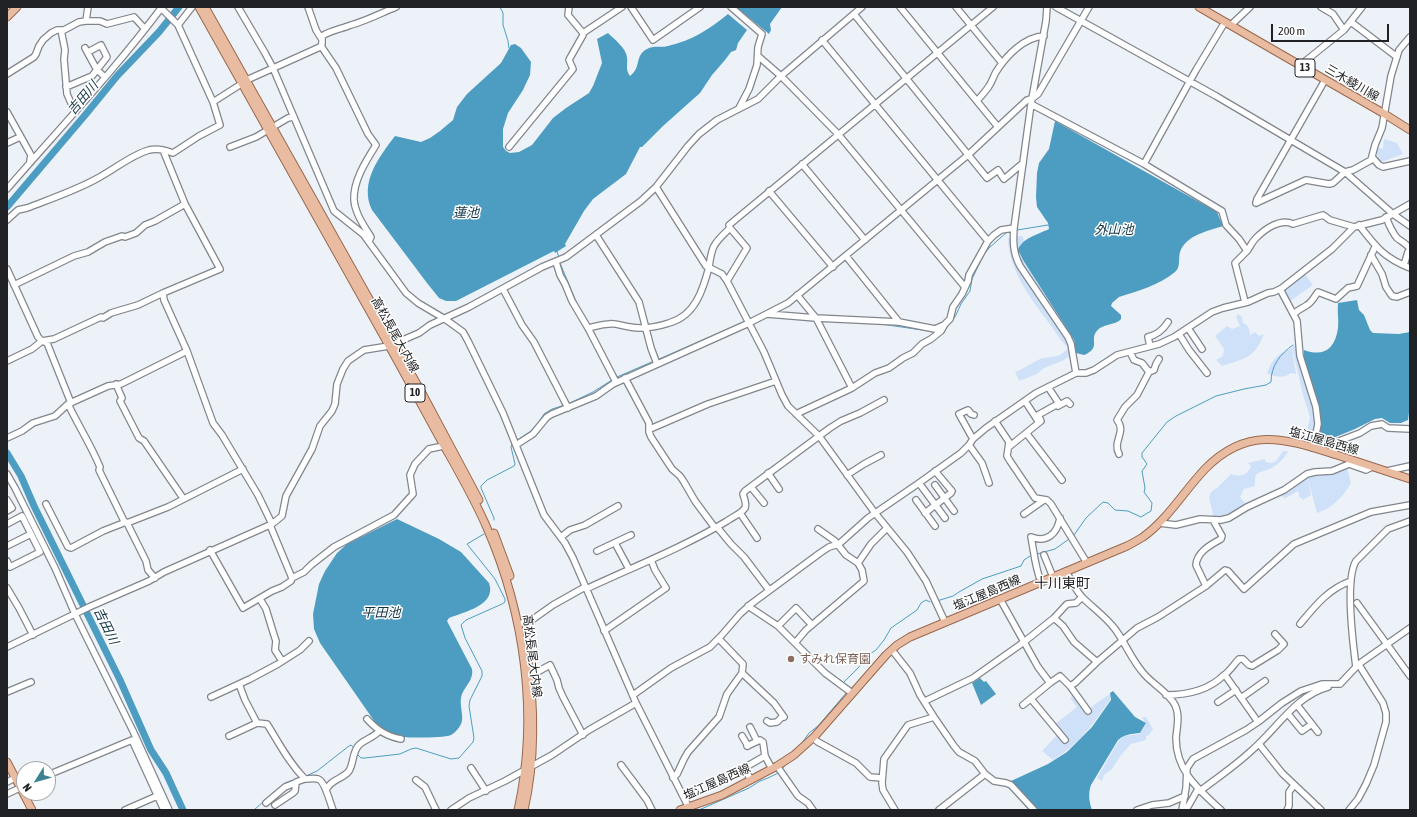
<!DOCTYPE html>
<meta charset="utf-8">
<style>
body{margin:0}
#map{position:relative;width:1417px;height:817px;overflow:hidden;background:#edf2f8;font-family:"Asap Condensed",sans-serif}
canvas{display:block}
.frame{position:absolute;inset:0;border:8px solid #202124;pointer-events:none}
.north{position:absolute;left:16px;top:761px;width:40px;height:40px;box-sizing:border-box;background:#fff;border:1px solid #a6a6a7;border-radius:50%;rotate:233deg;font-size:11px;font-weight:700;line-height:16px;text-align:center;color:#202124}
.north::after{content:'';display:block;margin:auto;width:14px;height:18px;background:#3d828f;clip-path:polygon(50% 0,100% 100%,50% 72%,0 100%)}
.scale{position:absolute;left:1271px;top:24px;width:118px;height:18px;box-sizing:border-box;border:2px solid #202124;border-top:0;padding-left:5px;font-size:12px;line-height:14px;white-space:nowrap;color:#202124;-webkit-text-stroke:3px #fff;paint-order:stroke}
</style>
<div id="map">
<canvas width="1417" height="817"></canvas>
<div class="frame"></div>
<div class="north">N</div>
<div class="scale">200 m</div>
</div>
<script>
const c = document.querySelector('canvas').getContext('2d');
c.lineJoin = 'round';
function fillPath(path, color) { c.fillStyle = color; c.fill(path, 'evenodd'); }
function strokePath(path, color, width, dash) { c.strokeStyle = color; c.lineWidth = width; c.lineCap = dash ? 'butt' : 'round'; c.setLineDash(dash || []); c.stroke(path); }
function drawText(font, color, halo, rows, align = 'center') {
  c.font = font + ' "Asap Condensed","Noto Sans JP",sans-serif'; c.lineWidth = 3; c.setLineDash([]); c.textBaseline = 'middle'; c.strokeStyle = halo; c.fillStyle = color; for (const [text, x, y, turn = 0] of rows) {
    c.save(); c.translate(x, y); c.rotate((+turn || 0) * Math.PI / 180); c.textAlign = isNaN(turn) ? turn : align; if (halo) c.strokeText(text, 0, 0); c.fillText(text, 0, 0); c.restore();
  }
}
const green = new Path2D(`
 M1384,139L1397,143L1403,154L1379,163L1376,147L1383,149Z
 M1022,236L1025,241L1021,244L1019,254L1073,338L1076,353C1062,345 1058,335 1049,323C1031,299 1009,271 1008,239L1010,237Z
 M1304,273L1313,285L1289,302L1283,290Z
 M1238,314L1242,317L1243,323C1249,325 1249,329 1250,335L1255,332L1259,336L1264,334C1255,358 1244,359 1222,366L1216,360L1223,356L1224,349L1215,336L1227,326L1232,329L1240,326L1236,317Z
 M1295,345L1304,350V354L1303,356L1320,413L1319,443L1317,445L1308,441L1307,431L1310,418L1309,414L1303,395L1292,347Z
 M1292,348L1296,374L1291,373C1283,379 1275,377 1267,373C1272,359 1278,354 1292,348Z
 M1067,349L1070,351V356L1062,361L1044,368L1037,374L1019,381L1015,372C1023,369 1030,364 1038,360C1048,355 1058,360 1067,349Z
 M1283,451H1288C1285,459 1275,467 1267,470C1265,471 1260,472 1258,473C1254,476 1255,482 1255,486L1244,489L1240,497L1245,503C1238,514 1227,519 1214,518L1209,498L1211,492L1218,487L1231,474C1240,477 1247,476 1251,466L1248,463L1265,459L1266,462L1272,463L1276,461Z
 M1347,467L1351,483C1344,496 1331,509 1317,513L1307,476Z
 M1307,476L1311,495L1303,500L1302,498H1300L1298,491L1284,499L1283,496L1281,497L1279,494Z
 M1110,694V700C1093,724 1079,744 1053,760L1042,751L1061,731L1055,724L1077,707L1070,698L1075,695L1087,711L1095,704Z
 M1142,717H1146L1153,729L1149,735L1146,736V740L1131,744L1121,755L1112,769L1104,775L1102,781L1097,778L1119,740L1124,736L1140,734L1146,724Z`);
const water = new Path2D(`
 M736,7H782L770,24L771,30L769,34Z
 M728,14L747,30L738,43L736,50L731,52L725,60L712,75L700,93L663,126L642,147H640L626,174L593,199L584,211L565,244L566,246L555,253L554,251L550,253L456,301H446L439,298L427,283L372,210C359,183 379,157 395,136L421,142L430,138L440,131L453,120L457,107L467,94L501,63L511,45L515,44L521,48L531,62L530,75L523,90L508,113L503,129V147L506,151L510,153L519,152L532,145L553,118L566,108L589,93L593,86L602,63L597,39L608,33C614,39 626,48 627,57C628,65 625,69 630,76C642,67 634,56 647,49C654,45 661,48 668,46C693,40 708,30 728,14Z
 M1055,121L1217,212L1223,226C1208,231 1186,235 1180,252C1178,259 1181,267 1175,272C1160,285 1137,291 1119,297L1112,303L1111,306L1121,315V319C1115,326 1102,323 1096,332C1090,340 1101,348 1084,355L1076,353L1074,340L1023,260L1018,250C1022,238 1039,234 1049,229L1048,223L1037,207L1036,197L1037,173L1039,163L1049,149Z
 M1357,300L1359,310L1364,315L1370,330L1373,333L1399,334L1410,332V405L1408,420L1401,423H1390L1382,418L1375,419L1355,429L1333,438V442L1324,444L1319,443L1320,413L1303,356L1304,354V350C1323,357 1335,350 1338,328C1339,320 1337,312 1338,303Z
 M397,519L439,539L461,552L489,583C497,605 464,612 449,618L447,621L472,669C474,679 466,685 462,694C458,704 465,717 461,724C459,728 455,733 451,735C444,738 410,738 402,737C393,735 385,730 377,725L320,643L314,629L313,614L319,584L325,571L337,553L347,544Z
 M980,678L984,682L986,681L996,694L981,705L972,683Z
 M1113,691L1135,717L1146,723L1140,733C1131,734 1125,734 1118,740L1091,785C1088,794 1089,801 1092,810H1038L1011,781L1048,764L1067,752L1092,727L1111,700L1110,693Z`);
const stream = new Path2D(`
 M500,7L503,13V25L508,41L509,48
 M1017,230L1048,225
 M557,251L559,258
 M560,263L578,306
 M749,320L759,316
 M802,320L814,321
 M852,322L881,324L936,332
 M946,327L955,317L961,304L970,291L972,279L984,254L989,248L1007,232
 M657,360L746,321
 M617,377L654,361
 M568,404L593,392L612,380
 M516,441L531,431L538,423L544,414L552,409L565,405
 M494,520V518L481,488V486L487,480L514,466L515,464L511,447L512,444
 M1074,535L1086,518L1103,502L1108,503L1115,510L1128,511L1141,517L1151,511L1152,503L1144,492L1145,488L1142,471L1147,464L1142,457V453L1167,422L1176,416L1216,396L1244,389L1266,385L1271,382C1271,366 1280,354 1293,345
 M1037,554L1055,549L1069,539
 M937,601L953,596L959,592L982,579L1021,566L1024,560L1030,556
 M843,683L858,668L867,656L876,650L884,640L891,628L917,610L921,603L926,600L930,602
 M802,743L809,733L818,726L847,692
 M356,753L361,758H365L400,754L411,749L416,748L451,759L459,758L473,742L474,738L469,706L470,700L482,676V671L465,638L461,625L466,620L502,604L505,602V599L495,579L467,544L484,534
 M790,754L795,749
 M782,769L786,764
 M306,776L317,771L349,746L351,745L354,748
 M281,787L285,783L296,779
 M254,810L263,802
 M699,810L749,788L760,781L768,778L778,773`);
const river = new Path2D(`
 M7,207L86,114L117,76L159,32L179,7
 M7,453L21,476L34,506L120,680L151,750L166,773L183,810`);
const minor = new Path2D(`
 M238,7L265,53L273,68L334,211L363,234L406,293L418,303L445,319L463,332L468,341L503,413L544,515L565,543L573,558L636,703L690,810
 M308,7L316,30L321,38
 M569,7L568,15L583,33
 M631,7L653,40L700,7
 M731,7L762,34L758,47L757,65L749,89L739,108
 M900,7L998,127
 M956,7L1002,63
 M1047,7L1046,21L1031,104L1014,228C1013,242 1013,253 1020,266L1068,337L1071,344L1076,373
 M1056,7L1216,96L1345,172L1393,214L1410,226
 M1321,7L1333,14L1344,30
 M854,14L987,178L998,170L1004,179L1023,163
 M86,21L88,7
 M1351,22L1397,57
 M178,25L192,7
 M1231,25L1250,7
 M61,30L65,50L64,59L67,94L75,112
 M822,40L988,241
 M321,46L336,68L368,134L376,145C366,161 353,181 354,200C355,213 364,226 371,237L369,241
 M85,48L97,70L105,77
 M758,56L781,76L838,134L964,286
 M1301,66L1303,63L1344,30L1362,7
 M7,74L34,57L36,54L39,46L43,40L51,33L57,30H64L79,22L86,21H100L107,24L134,17L145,29
 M66,87L92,76L107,57L101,45L88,52
 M977,101C981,96 986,91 989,86C992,82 993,77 996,72C1006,56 1024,37 1044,36
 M213,102L249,79L320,47L322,44V36C331,30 341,29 351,25C366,21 381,13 396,7
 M1031,104L1144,164L1222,211L1226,225L1239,239L1247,251
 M7,112L31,155L30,161
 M7,143L20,137
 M230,147L256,137L288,118L293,117
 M509,147L573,69L569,60L570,58L583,35V33L622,7
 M1372,157L1379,165L1383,167L1410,161
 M802,164L865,240
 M1144,164L1196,70L1225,22
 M656,187L706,266L722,274L727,281L764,352L782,395L788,406L819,436L875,513L907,552L926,581L945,622
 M7,189C59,129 114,71 162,7
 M769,191L833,267
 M1256,203L1306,180L1329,184L1333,183L1345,172L1353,170L1371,160L1375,145L1382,128L1391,76L1399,50L1410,37
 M1256,203L1257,199L1325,80
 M1386,217C1389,225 1392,232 1397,238C1402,242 1407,244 1410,249
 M7,220L18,210L27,208C50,199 77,190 98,178C115,169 131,155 149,150C158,148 165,150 173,153L199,136L220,125L213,102L178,25L161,8
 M1359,225C1376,247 1384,258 1410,268
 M596,235L639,302L651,348L657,364
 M1371,255L1382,274L1386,287L1392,296L1397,297L1410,292
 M846,256L899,322
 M556,262L560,275L565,284L572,301L588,328L616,382
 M1404,265L1408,252L1410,250
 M7,269L38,337L42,341L47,343L71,403
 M727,281L747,248L730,228
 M14,285L74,256L88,252L105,242L122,236L125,237L136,233L145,225L155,221L185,204
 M503,289L522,325L534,342L568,408
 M1280,289L1297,321L1300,356L1316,407L1318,424L1313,448
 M163,293L164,300L187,351L213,423L222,435L258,495L272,524
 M797,295L816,318L852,388
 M1245,302L1235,263C1239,259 1243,255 1247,251C1250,247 1252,242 1256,238C1265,229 1280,218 1293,224L1323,215L1330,220L1354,227
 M767,314L816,318L899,322L935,329L944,325
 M1294,314C1298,309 1302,309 1307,305C1312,302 1314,297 1318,292L1336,299L1348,288L1357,286L1375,247
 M588,328C594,327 602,324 609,324C616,323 622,326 630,327C642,329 657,327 669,323C695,316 703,290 709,267C710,260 711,252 714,246C718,239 724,234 730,228L729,225L993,7
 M1188,328L1202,349
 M1179,334L1189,350L1207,373
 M1150,346L1148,337C1157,335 1163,330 1168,322
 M1130,352L1134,360L1142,363L1149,372
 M7,361L32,349L42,341L54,339L101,317L103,318L111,313L138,305L163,293L220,269L185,204L163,150
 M625,378L649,423V432L651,437L672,469L680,476L684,482L695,501L715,528
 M116,384L122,398L120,401L139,438L144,441L183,498
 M1048,387L1060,405
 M1025,401L1038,421
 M68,404C78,425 91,445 100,467L99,470L124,521L127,523L146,561L148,570L155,578
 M1058,406L1067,401L1070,404
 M796,414L852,388L875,373L889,368L903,358L913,353L922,344L931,339L941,331L945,324L950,319L953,307L962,294L968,281L969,275L988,241L994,235L1001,230L1014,228
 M995,421L1009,442L1007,456L1010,461L1035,498L1047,500L1051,504L1087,563
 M650,429L708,404L776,381
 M1027,434L1062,480
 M7,438L22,431L33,423L55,416L68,404L108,386L121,384L187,351
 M973,439L959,414L968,410L971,414L974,415
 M516,445L533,434L547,417L552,414L596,396L613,384L749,323L788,303L968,155L1027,100L1033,98L1038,94L1089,7
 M969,445L982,463L989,483
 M1010,446L1041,421L1038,415L1056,405L1058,406
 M1119,454C1112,441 1127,432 1117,420L1125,407L1137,395L1149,372L1154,370L1156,364L1159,359
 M1333,454L1339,441L1360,433L1371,426L1382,424L1388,428L1410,429
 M1387,471L1410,466
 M768,473L779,489
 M7,474L15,488L55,568L75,614L133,731L169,810
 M847,475L864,464L881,455
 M919,483L945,518
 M935,485L954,511
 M751,487L764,503
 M7,500L12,508L7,511
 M916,500L935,526
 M46,504L68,547L71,548L103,531L126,522
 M740,513L757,538
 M925,513L951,493L952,491L935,471
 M1024,514L1044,500
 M127,523L168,507L243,469
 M1159,523L1176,525L1200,519L1221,520L1229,518L1247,507L1284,490L1307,474L1315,472L1332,471L1349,464L1366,470L1372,467
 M7,524L22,516L40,552L10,567L7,561
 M270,525L292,578
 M717,527L731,544L744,557L769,590
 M561,537L570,530L585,525L618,506
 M615,543L629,569
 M7,546L31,534
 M210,550L243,608L272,591L282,587L291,581L292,578L304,572L311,565L334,547L394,515L413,494L410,475L415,464L429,449L448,445
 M597,551L631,535
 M1044,555L1053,577
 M858,563L871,544L887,528
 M1066,571C1071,581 1075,589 1082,597C1093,608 1106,617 1115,629C1126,644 1132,661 1145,675C1154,685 1169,693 1175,705C1180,715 1177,727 1176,738C1176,771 1198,789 1221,810
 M1041,582C1035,567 1034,552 1031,537C1047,543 1057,534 1060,518
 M1206,586L1196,565C1197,552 1210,545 1221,539L1222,536L1213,520
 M7,588L19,608L33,635
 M586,589C633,567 682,548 727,521C732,517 741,514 745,508C747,504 744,498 743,494L745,491L830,428L841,421L860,413L884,400
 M260,599L266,609L274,635L276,641L275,650L282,661
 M1000,599L1038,667L1050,683L1060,676L1070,686L1075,683L1097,662L1137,628L1158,617L1206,586L1225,570L1228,571L1244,589L1294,544L1371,512L1410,505
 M1357,603L1410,676
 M748,606L778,626L825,673L852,693
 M1054,618L1063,626L1074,642L1097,662
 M522,623L529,622L553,605L585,587
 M1300,624C1315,606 1328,589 1351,581
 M778,626L796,608L812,625
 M604,631L666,588L655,570L651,560
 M719,639L743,664L742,673L774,703L784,717
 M795,643L806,630L864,581L862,570L858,563L846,555L835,541L818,529
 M7,647L89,607L149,581L164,572L272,524L282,516L286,496L312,449L320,426L332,411L335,404L337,384L343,369L348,361L364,350L389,346L419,333L430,325L469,307L542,267L566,257L641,201L656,187L688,146L699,134L717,120L758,99L781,76L862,7
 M892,650L910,673L920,695L934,717L954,746L959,752L975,761L985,774L994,781L1006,783L1011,785L1034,810
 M1356,666L1410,628
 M1225,675L1258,722
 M530,676L550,665L557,680L559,688L563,697L583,735
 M239,684L245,700L257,723
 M1070,686L1088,711
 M7,692L31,682
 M633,695L671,668L710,647L721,636L740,614L751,604L820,553L829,547L839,544L868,518L919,483L961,453L969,445L973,439L986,428L1036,393L1076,373H1086L1094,370L1117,355L1159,344L1174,337L1212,312L1223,308L1248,302L1268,293L1274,292L1282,288L1332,249L1354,227L1382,220L1410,204
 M1166,695C1187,695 1209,690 1224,675C1230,671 1234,664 1239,659H1243L1249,665L1252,666L1278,650L1284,644L1275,634
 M211,697L250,679L278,664L300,650L309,641
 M1241,698L1265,681
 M1031,699L1065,740
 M925,701L973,678L1024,642L1054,618L1067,604L1076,603L1082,597
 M1218,702L1236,690
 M1023,705L1050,683
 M1297,705L1318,732
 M1288,714L1302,731L1312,724
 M367,719C377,730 386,736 401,739
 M767,721L770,723L777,722L783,716
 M750,727L757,741
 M229,736L257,723L267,724C279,743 289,763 305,779C309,779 314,778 318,779C325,781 330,803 333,810
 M742,736L748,746
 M813,738L818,742L856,763L870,777L882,778
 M1259,744L1282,773L1321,810
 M747,746L760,740L763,742L765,756L744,768L751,780
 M765,756L772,769
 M621,765L647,800L652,810
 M777,766L798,796L808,803L813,810
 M471,768L486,791
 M48,775L132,740L164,810
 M673,778L677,774L684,759L688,752L719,717L727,694L742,673
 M416,780L425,787L436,810
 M7,782L15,778
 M326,790C331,779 343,779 349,771C354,763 352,752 359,745C365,739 375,737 379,731
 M1200,791C1217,778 1235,766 1251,751C1275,731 1296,695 1328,687
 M7,794L24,786
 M266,803L285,787L295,783
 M275,805L293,793L295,791L296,782L305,779
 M125,810L157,796
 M451,810L469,798L505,781L552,755L589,730L636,703
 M895,810L883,790L882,783L884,759L908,725L934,717
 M939,810L985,774
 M1137,810L1152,805L1169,803L1185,796
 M1182,810L1186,788L1187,768L1193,759L1246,730L1258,722L1282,703L1301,691L1322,684H1340L1356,667C1353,644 1345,579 1356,561L1388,529L1410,521
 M1186,810L1198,789
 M1287,810L1289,806V792L1294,785
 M1349,810L1358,799L1366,784L1374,765L1386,722V713L1383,703L1359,665`);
const major = new Path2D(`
 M199,7C254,105 309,203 364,301C389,345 413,389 437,433C454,464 473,495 487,528C525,615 539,716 518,810
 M205,7L423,395L479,500
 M1199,7L1383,113L1410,130
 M7,17L17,7
 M494,533L510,576
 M7,762L32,810
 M524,810C537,755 534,697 526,642
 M680,810L722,795L777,766L794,755L815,736L886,655L897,645L910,637L1127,546C1133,543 1138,540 1143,537C1168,519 1184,491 1205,469C1248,425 1286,439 1337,455C1362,463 1386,471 1410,479`);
const markers = [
 [791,659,4,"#8d6e63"]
];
const shields = [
 [1305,68,20],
 [415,393,20]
];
const shieldNames = [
 ["13",1305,68],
 ["10",415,393]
];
const streetNames = [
 ["三木綾川線",1352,83,30],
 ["高松長尾大内線",395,335,61],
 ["塩江屋島西線",1324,441,16],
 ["塩江屋島西線",987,593,-23],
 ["高松長尾大内線",532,656,83],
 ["塩江屋島西線",717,782,-24]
];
const educationNames = [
 ["すみれ保育園",799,659]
];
const waterNames = [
 ["吉田川",83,98,-50],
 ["蓮池",466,213],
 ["外山池",1114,230],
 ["平田池",381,613],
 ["吉田川",106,626,64]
];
const quarterNames = [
 ["十川東町",1062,584]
];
fillPath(green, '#cfe1f8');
fillPath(water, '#4d9dc2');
strokePath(stream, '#4d9dc2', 1);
strokePath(river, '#4d9dc2', 7);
strokePath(minor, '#82868c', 8);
strokePath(major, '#99684e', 9);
strokePath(minor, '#fff', 5.5);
strokePath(major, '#e9bca2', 7);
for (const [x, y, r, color] of markers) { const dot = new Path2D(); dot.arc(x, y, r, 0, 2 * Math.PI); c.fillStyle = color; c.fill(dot); strokePath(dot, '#fff', 1.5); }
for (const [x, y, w] of shields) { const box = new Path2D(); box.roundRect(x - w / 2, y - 9, w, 18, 3); c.fillStyle = '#fff'; c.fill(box); strokePath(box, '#202124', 1); }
drawText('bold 11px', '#202124', null, shieldNames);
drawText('12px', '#202124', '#fff', streetNames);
drawText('12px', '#785e54', '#fff', educationNames, 'left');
drawText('italic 13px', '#103445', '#fff', waterNames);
drawText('14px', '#202124', '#fff', quarterNames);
</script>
